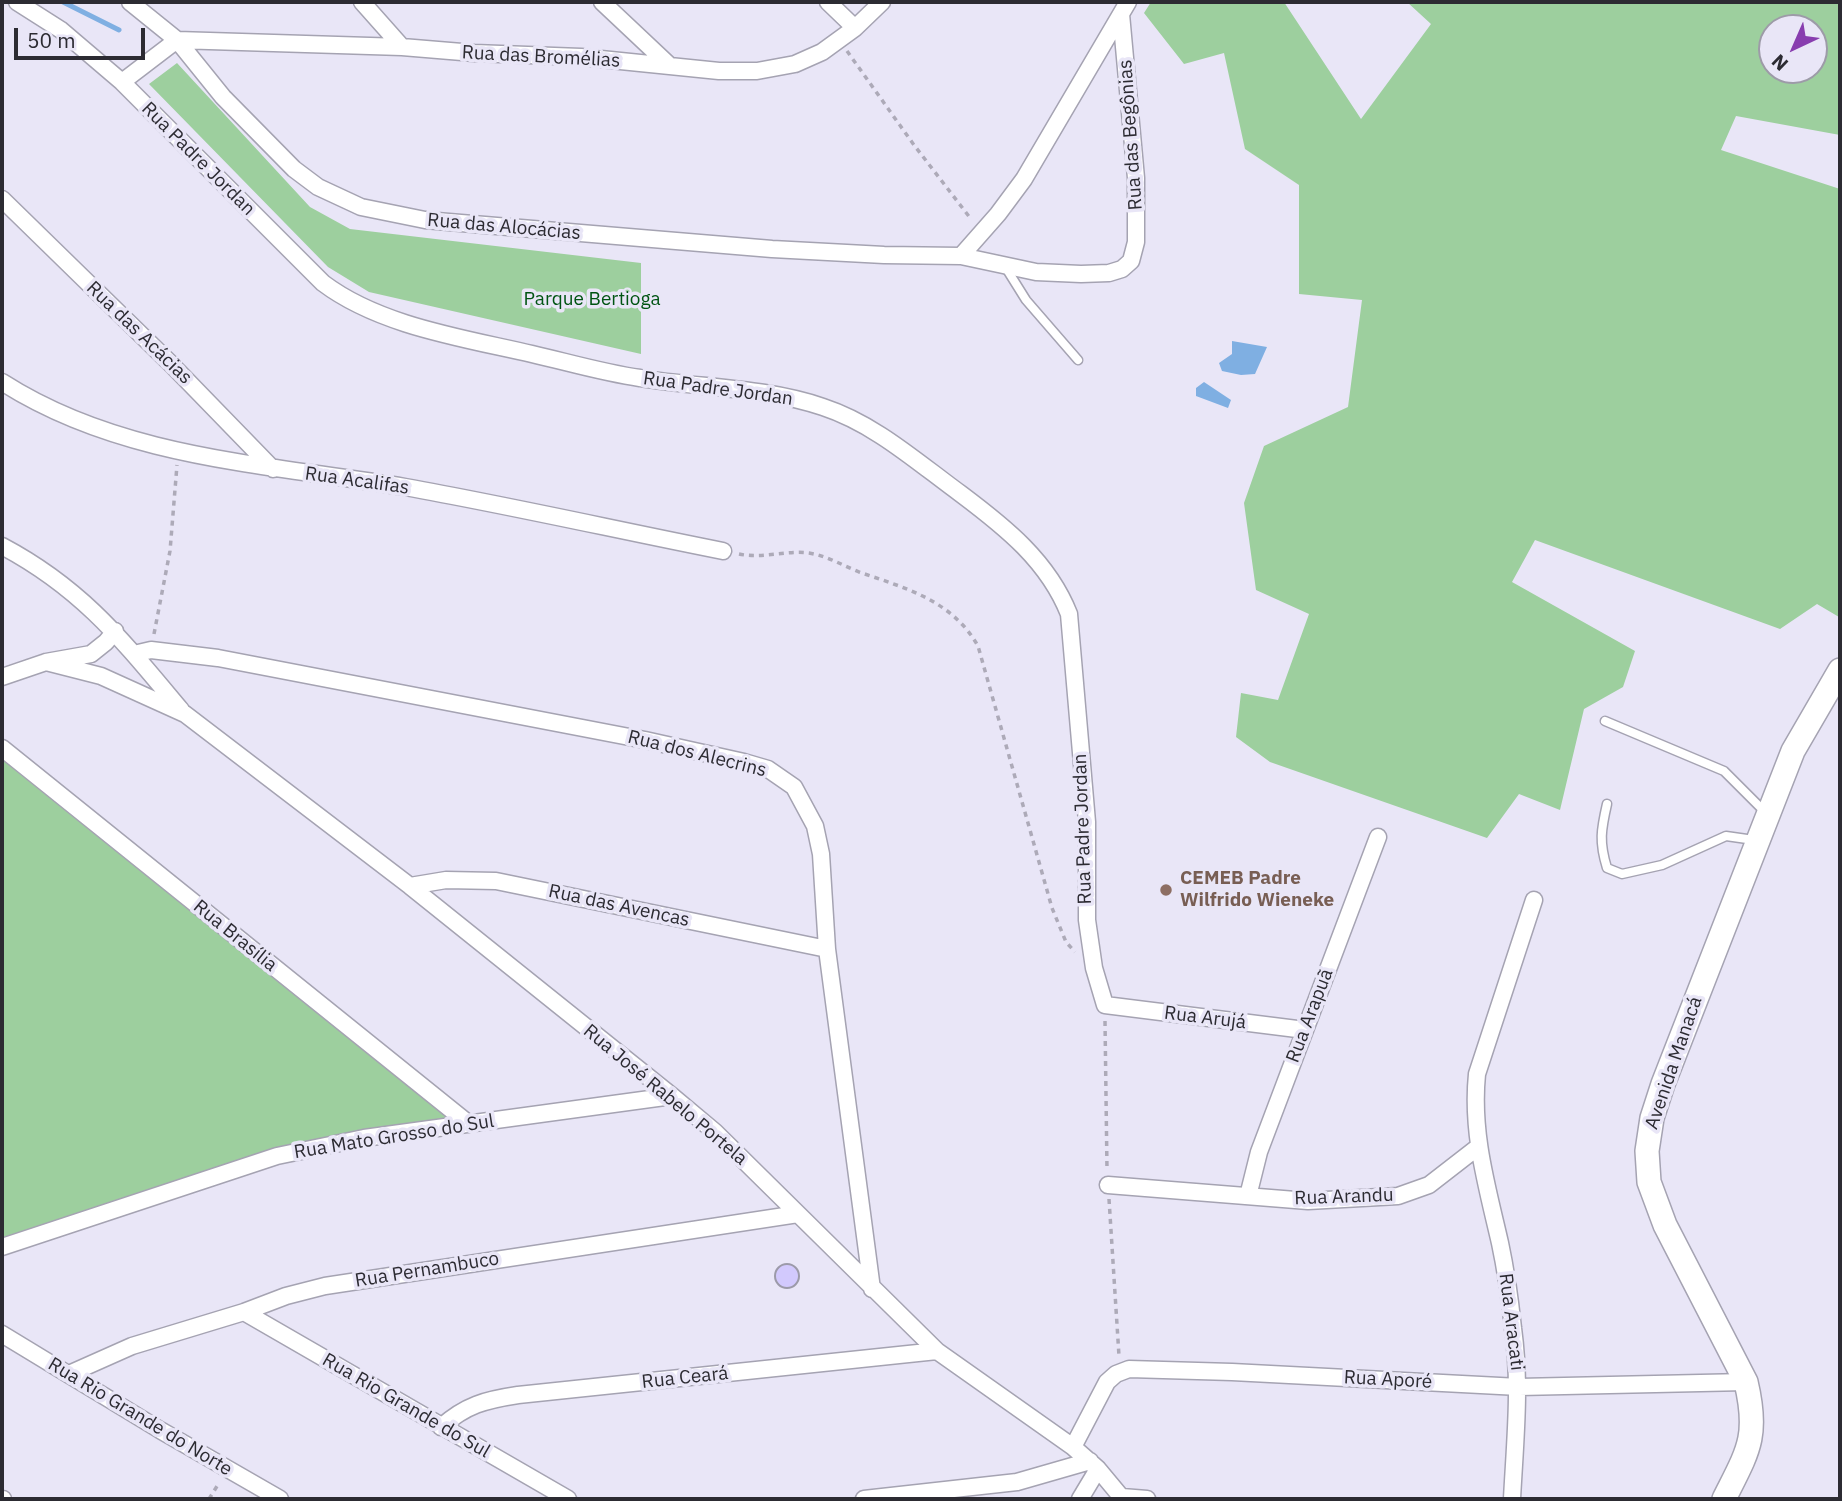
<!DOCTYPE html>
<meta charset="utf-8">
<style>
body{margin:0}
#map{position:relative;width:1842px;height:1501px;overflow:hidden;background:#e9e6f7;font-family:"IBM Plex Sans",sans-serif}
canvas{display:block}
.frame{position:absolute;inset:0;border:4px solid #2c2b32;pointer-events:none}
.north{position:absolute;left:1758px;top:14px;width:70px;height:70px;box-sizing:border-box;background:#e9e6f7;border:2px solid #9d9ba8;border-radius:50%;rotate:224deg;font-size:19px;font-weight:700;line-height:28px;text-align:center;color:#2c2b32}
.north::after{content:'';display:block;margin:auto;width:24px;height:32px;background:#883daf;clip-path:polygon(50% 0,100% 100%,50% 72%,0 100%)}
.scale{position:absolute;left:14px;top:28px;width:131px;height:32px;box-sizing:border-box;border:4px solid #2c2b32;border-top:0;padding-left:9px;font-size:21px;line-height:24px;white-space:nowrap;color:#2c2b32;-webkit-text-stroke:5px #e9e6f7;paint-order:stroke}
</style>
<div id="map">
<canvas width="1842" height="1501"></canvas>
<div class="frame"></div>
<div class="north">N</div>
<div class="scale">50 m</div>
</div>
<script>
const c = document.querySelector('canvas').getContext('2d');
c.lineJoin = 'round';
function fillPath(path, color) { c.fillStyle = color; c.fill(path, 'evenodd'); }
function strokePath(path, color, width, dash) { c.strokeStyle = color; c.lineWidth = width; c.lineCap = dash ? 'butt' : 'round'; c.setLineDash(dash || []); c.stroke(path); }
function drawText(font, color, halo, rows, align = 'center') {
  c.font = font + ' "IBM Plex Sans",sans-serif'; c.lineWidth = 7; c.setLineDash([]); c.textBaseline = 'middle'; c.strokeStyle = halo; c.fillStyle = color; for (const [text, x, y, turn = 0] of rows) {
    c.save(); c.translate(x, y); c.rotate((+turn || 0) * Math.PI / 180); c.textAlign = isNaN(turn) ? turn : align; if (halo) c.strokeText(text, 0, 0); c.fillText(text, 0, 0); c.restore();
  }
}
const green = new Path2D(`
 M1151,2H1284L1361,119L1431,24L1407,2H1840V135L1736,116L1721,150L1840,189L1839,617L1817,604L1780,629L1535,540L1512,582L1635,651L1623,687L1584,709L1560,810L1519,794L1487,838L1270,762L1236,737L1241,693L1278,700L1309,614L1256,590L1244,503L1264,446L1348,407L1362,300L1299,294V185L1245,149L1224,53L1184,64L1144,13ZM1772,28H1814V70H1772Z
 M177,63L310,207L350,229L641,263V354L369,292L328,267L149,84Z
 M2,745L469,1124L377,1136L203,1180L2,1248Z`);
const water = new Path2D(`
 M1232,341L1267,347L1255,374L1241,375L1222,371L1219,363L1232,354Z
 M1204,382L1231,400L1228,408L1196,396V388Z`);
const stream = new Path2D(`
 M63,2L119,30`);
const building = new Path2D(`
 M775 1276a12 12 0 1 1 24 0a12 12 0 1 1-24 0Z`);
const path = new Path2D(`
 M847,51L914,145L971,219
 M739,554C762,559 786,550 809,553C827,556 842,565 859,572C905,588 952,600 978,646L1052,908L1066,942L1075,952
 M154,634L170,551L177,465
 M1105,1021L1107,1170
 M1109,1199L1119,1356
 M209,1499L219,1483`);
const lane = new Path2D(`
 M1006,268L1026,300L1078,360
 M1605,721L1724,771L1766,813
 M1607,804C1601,830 1599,842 1607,868L1622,874L1662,865L1726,836L1754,840`);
const street = new Path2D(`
 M17,2L61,30L122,82L323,283C380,326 463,338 532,354C567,362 604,373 640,378C700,388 765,387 823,407C875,424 917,462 961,494C1005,527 1048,561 1069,614L1087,822V920L1094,968L1105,1005L1305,1030
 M130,2L177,40L223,97L294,169L318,187L361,207L425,220L772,249L884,255L961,256L1036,272L1081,274L1109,273L1122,269L1131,261L1136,242V178L1121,14
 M362,2L402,47
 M602,2L670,66
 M828,2L855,28
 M122,82L177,40L402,47L474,53L581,57L719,71H757L795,64L822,52L855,28L882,2
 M2,199L170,363L273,469
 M961,256L998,214L1024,179L1128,2
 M2,382C122,459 268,464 405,487C511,506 617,530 723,551
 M2,546C83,589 123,641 181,710
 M134,654L151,650L218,658L645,740L744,762L768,769L794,787L815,826L821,854L827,949L872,1289
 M46,662L101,676L185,714L410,886L672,1096L715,1132L937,1351L1073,1447L1098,1469L1123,1499
 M2,677L46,662L91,654L106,642L115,631
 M2,748L469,1124
 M410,886L446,880L496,881L827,949
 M1108,1185L1308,1201L1398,1196L1429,1185L1478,1147
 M1248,1196L1259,1152L1378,837
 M2,1247L277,1156L364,1138L672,1096
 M244,1312L568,1499
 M2,1334L160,1430L280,1499
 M69,1374L132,1346L244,1312L286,1296L325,1286L798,1214
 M441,1427C466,1405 485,1400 518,1395L937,1351
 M1073,1447L1107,1382L1116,1374L1129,1369L1232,1372L1519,1387L1746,1382
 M1122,1497L1147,1499
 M2,1499H3
 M864,1499L1017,1482L1090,1461
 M1080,1499L1098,1469
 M1512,1499C1515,1441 1521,1386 1513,1328C1510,1300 1506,1271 1500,1243C1487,1186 1471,1133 1477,1074L1534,900`);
const secondary = new Path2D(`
 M1724,1499C1748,1451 1759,1437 1746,1382L1665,1225L1649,1182L1647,1151L1652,1118L1663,1084L1793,751L1840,670`);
const markers = [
 [1166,890,7,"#8d6e63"]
];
const streetNames = [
 ["Rua das Bromélias",541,57,3],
 ["Rua das Begônias",1131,135,-94],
 ["Rua Padre Jordan",198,159,45],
 ["Rua das Alocácias",504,227,5],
 ["Rua das Acácias",139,333,44],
 ["Rua Padre Jordan",718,389,8],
 ["Rua Acalifas",357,481,8],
 ["Rua dos Alecrins",697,754,14],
 ["Rua Padre Jordan",1083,829,-92],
 ["Rua das Avencas",619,906,12],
 ["Rua Brasília",235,936,39],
 ["Rua Arapuã",1310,1016,-69],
 ["Rua Arujá",1205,1018,7],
 ["Avenida Manacá",1674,1063,-71],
 ["Rua José Rabelo Portela",665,1095,40],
 ["Rua Mato Grosso do Sul",394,1137,-9],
 ["Rua Arandu",1344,1197,-2],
 ["Rua Pernambuco",427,1270,-9],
 ["Rua Aracati",1511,1322,83],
 ["Rua Ceará",685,1378,-6],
 ["Rua Aporé",1388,1380,3],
 ["Rua Rio Grande do Sul",406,1406,30],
 ["Rua Rio Grande do Norte",140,1417,31]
];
const parkNames = [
 ["Parque Bertioga",592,300]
];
const educationNames = [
 ["CEMEB Padre",1180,879],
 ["Wilfrido Wieneke",1180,901]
];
fillPath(green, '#9dcf9e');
fillPath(water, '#7fafe2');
strokePath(stream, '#7fafe2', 5);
fillPath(building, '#d2c9fd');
strokePath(building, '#9c9aa9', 2);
strokePath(lane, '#a5a3b2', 11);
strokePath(street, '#a5a3b2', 19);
strokePath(secondary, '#a5a3b2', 26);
strokePath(path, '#adaab8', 3.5, [5, 5]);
strokePath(lane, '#fff', 8);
strokePath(street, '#fff', 16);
strokePath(secondary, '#fff', 23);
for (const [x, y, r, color] of markers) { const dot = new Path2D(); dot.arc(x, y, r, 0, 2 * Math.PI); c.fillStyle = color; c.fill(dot); strokePath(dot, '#e9e6f7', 2.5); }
drawText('19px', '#2c2b32', '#e9e6f7', streetNames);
drawText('19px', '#005413', '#e9e6f7', parkNames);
drawText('bold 19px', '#785e54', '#e9e6f7', educationNames, 'left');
</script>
